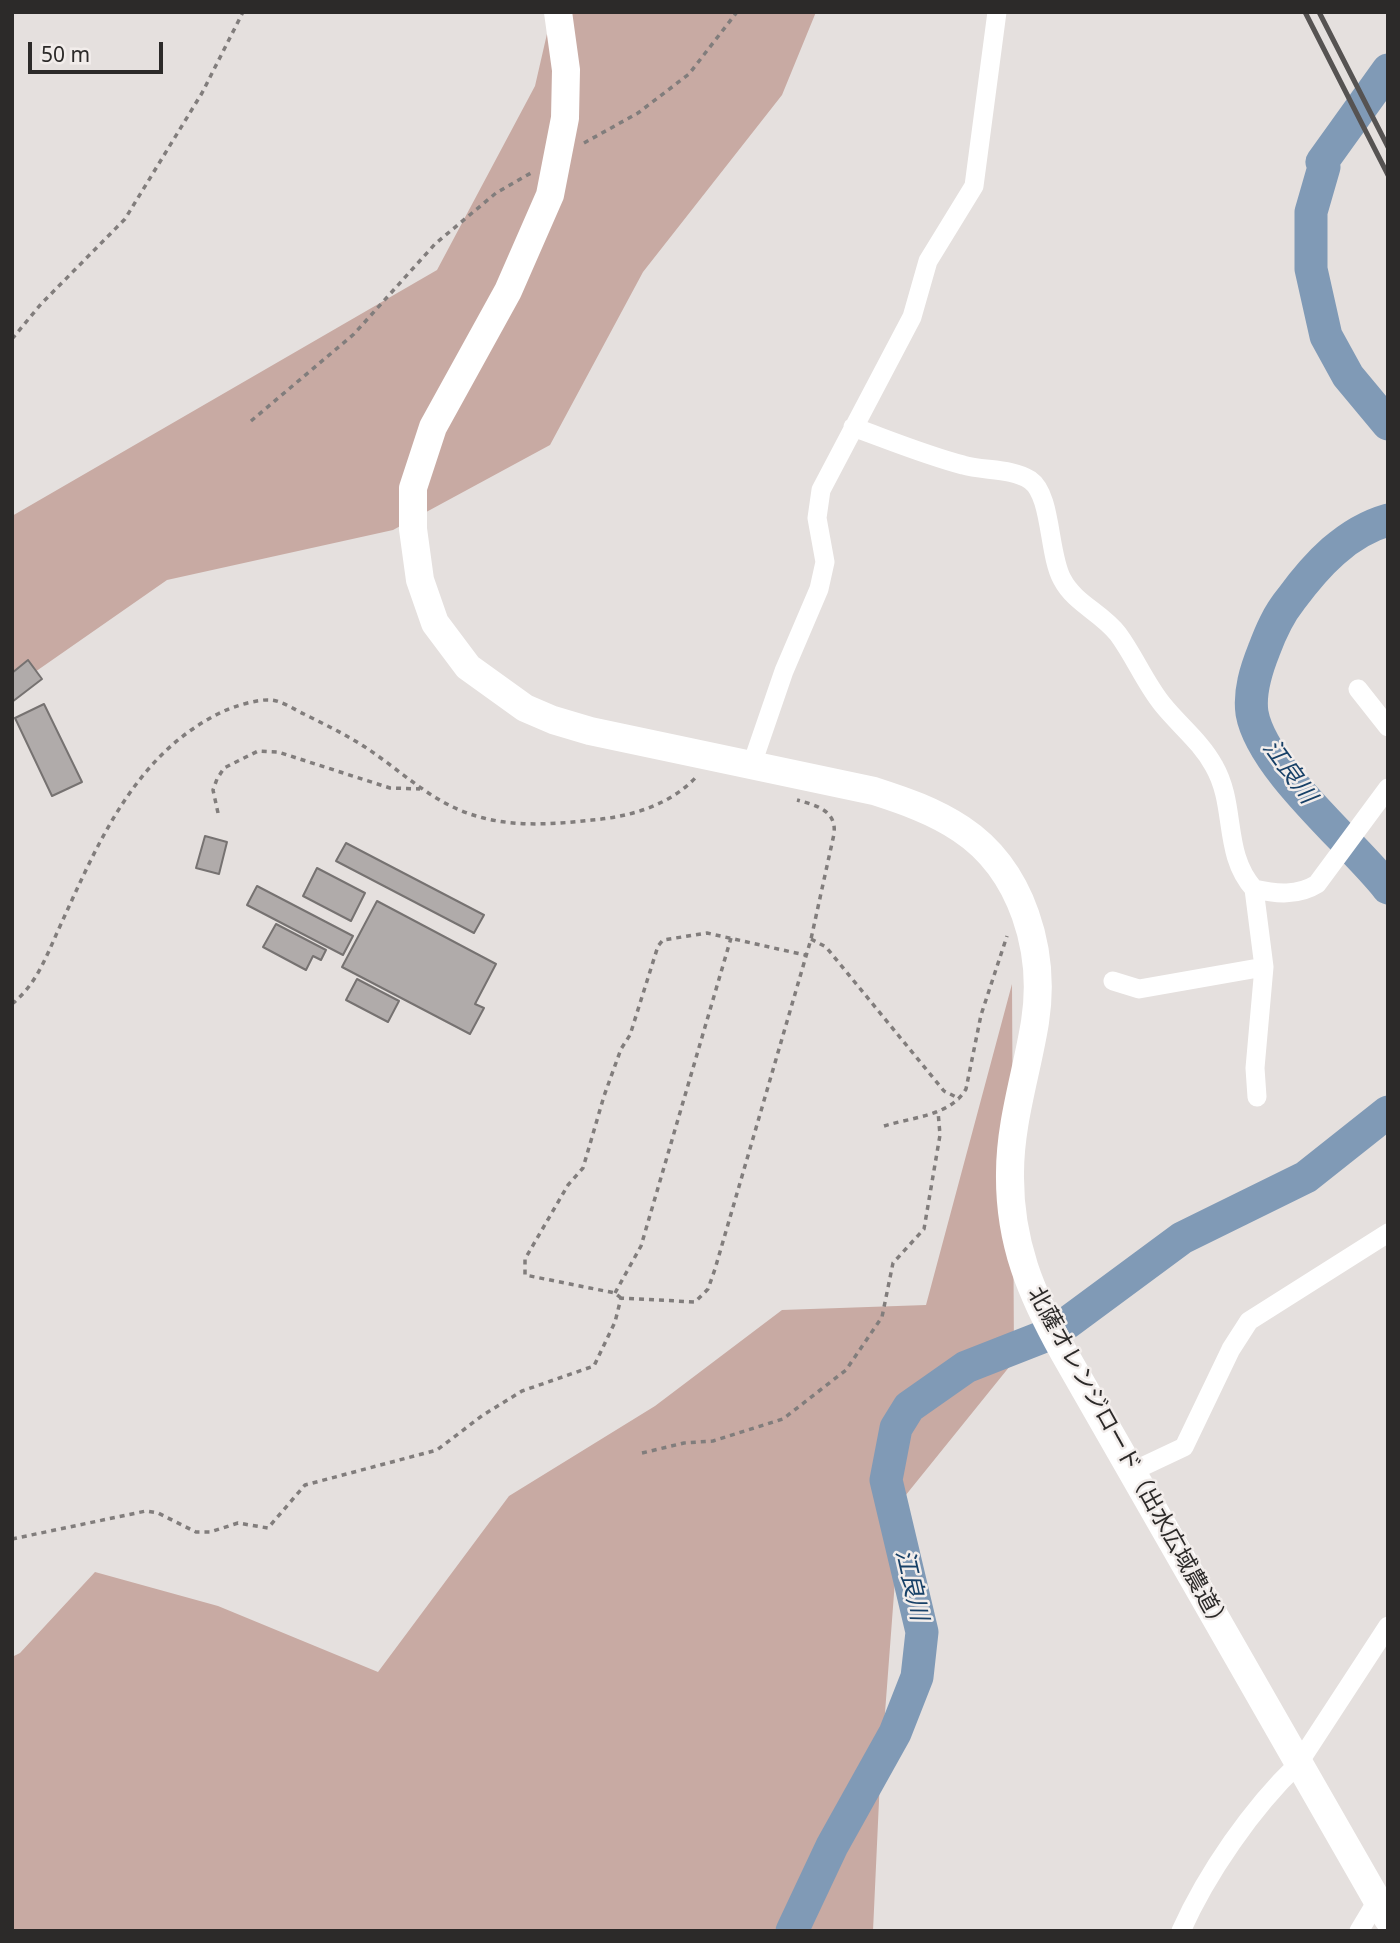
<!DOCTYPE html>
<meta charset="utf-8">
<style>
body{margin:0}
#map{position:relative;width:1400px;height:1943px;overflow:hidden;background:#e5e0de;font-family:"Noto Sans",sans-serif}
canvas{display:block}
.frame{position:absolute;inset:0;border:14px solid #2c2a29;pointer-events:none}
.scale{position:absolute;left:28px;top:42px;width:135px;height:32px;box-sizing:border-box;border:4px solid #2c2a29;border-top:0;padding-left:9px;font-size:21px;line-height:24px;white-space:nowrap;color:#2c2a29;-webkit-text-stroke:5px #f2edeb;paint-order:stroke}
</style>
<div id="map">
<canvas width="1400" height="1943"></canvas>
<div class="frame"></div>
<div class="scale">50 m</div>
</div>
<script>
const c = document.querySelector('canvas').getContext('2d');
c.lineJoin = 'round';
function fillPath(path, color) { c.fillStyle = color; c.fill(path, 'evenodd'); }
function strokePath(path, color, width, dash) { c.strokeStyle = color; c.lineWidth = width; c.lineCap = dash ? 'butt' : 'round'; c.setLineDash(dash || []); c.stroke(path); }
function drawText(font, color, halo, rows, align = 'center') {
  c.font = font + ' "Noto Sans","Noto Sans JP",sans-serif'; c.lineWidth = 5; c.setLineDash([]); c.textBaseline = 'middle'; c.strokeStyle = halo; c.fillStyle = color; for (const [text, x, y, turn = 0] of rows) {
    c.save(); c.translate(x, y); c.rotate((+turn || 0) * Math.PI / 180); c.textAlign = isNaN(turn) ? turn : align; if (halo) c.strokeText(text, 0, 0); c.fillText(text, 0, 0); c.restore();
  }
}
const green = new Path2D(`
 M552,12H816L782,95L643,272L550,445L393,530L167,580L12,688V516L437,270L535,86Z
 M1012,984L1014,1361L901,1501L880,1779L873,1931H12V1657L20,1653L95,1572L218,1606L378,1672L509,1496L655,1406L782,1310L926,1305Z`);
const river = new Path2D(`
 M1388,70L1322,162L1324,167L1311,212V269L1326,336L1348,376L1388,424
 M1388,520C1346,532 1316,565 1291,599C1278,615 1271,631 1264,650C1256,670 1249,692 1252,713C1262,769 1352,842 1388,888
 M1067,1323L1182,1238L1306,1177L1388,1112
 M792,1931L832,1846L895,1733L917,1677L922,1632L886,1480L896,1428L909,1407L966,1367L1040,1338`);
const building = new Path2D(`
 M28,660L42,679L12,702V673Z
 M44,704L82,782L52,796L15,718Z
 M205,836L227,842L219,874L196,868Z
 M346,843L484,915L474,933L336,861Z
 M317,868L365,893L351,921L303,896Z
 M257,886L353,936L343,955L247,905Z
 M377,901L496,964L475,1004L484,1008L470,1034L342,967Z
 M276,924L326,950L321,960L313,956L306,970L263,947Z
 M357,979L399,1001L388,1022L346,1000Z`);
const path = new Path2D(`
 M584,143L638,113L689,74L737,12
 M12,339L41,304L125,219L202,93L243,12
 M251,421L354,334L435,244L496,193L531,173
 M218,813L213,790L217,779L224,768L258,751L278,752L390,788L420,789
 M811,939L826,947L944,1091L960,1099
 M12,1004C38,983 47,954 61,924C99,841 136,752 224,711C235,706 258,699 270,700C281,700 295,710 304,714C330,727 355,739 378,756C406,776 430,798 462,811C504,828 548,825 592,820C630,817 671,805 697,776
 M884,1126C913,1117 950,1116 966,1089L981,1015L1007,936
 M615,1293L641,1246L731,938
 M621,1298L615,1293L525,1275V1259L568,1185L583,1168L604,1096L621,1049L630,1035L658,946L663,940L707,933L805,955
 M642,1453L684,1443L713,1441L783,1419L846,1370L882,1317L893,1263L924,1229L940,1135L938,1111
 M12,1539L146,1511L158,1513L196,1532H210L238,1523L268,1528L305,1485L437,1450L483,1415L522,1391L594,1366L615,1322L621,1298L695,1302L708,1289L715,1269L811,939L834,834C837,810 815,805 797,800`);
const street = new Path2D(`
 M853,427C889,440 925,455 963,465C983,471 1012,468 1030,480C1052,495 1048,553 1062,579C1075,604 1101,612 1118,634C1135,657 1145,683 1163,705C1180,726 1201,742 1214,766C1237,806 1222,853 1254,889C1276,894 1298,896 1317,884L1388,788
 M1358,689L1388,727
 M752,764L784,671L819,589L825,562L817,518L821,490L912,317L928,261L974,186L997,12
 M1254,889L1264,967L1255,1068L1257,1097
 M1113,981L1139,989L1264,967
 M1131,1472L1184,1447L1231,1349L1249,1321L1388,1233
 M1181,1931C1207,1873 1252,1808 1298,1764L1388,1626
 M1359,1931L1377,1901`);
const secondary = new Path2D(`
 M558,12L566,70L565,118L550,195L508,291L433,427L413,488V529L420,580L435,623L468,667L525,708L553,720L590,731L874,791C905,801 934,811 961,829C1023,870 1046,952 1035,1022C1027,1072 1010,1122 1010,1173C1009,1242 1031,1294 1064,1353L1388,1919`);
const rail = new Path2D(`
 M1305,12L1388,175
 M1319,12L1388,147`);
const streetNames = [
 ["北薩オレンジロード（出水広域農道）",1128,1460,61]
];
const waterNames = [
 ["江良川",1289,772,54],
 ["江良川",911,1585,77]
];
fillPath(green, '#c8aaa3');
strokePath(river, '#809ab6', 33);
fillPath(building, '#b0abaa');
strokePath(building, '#767271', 2);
strokePath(path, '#817d7c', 3.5, [5, 5]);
strokePath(street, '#fff', 19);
strokePath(secondary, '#fff', 28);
strokePath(rail, '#565352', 5);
drawText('23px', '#2c2a29', '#f2edeb', streetNames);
drawText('italic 24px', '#174067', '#f2edeb', waterNames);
</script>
